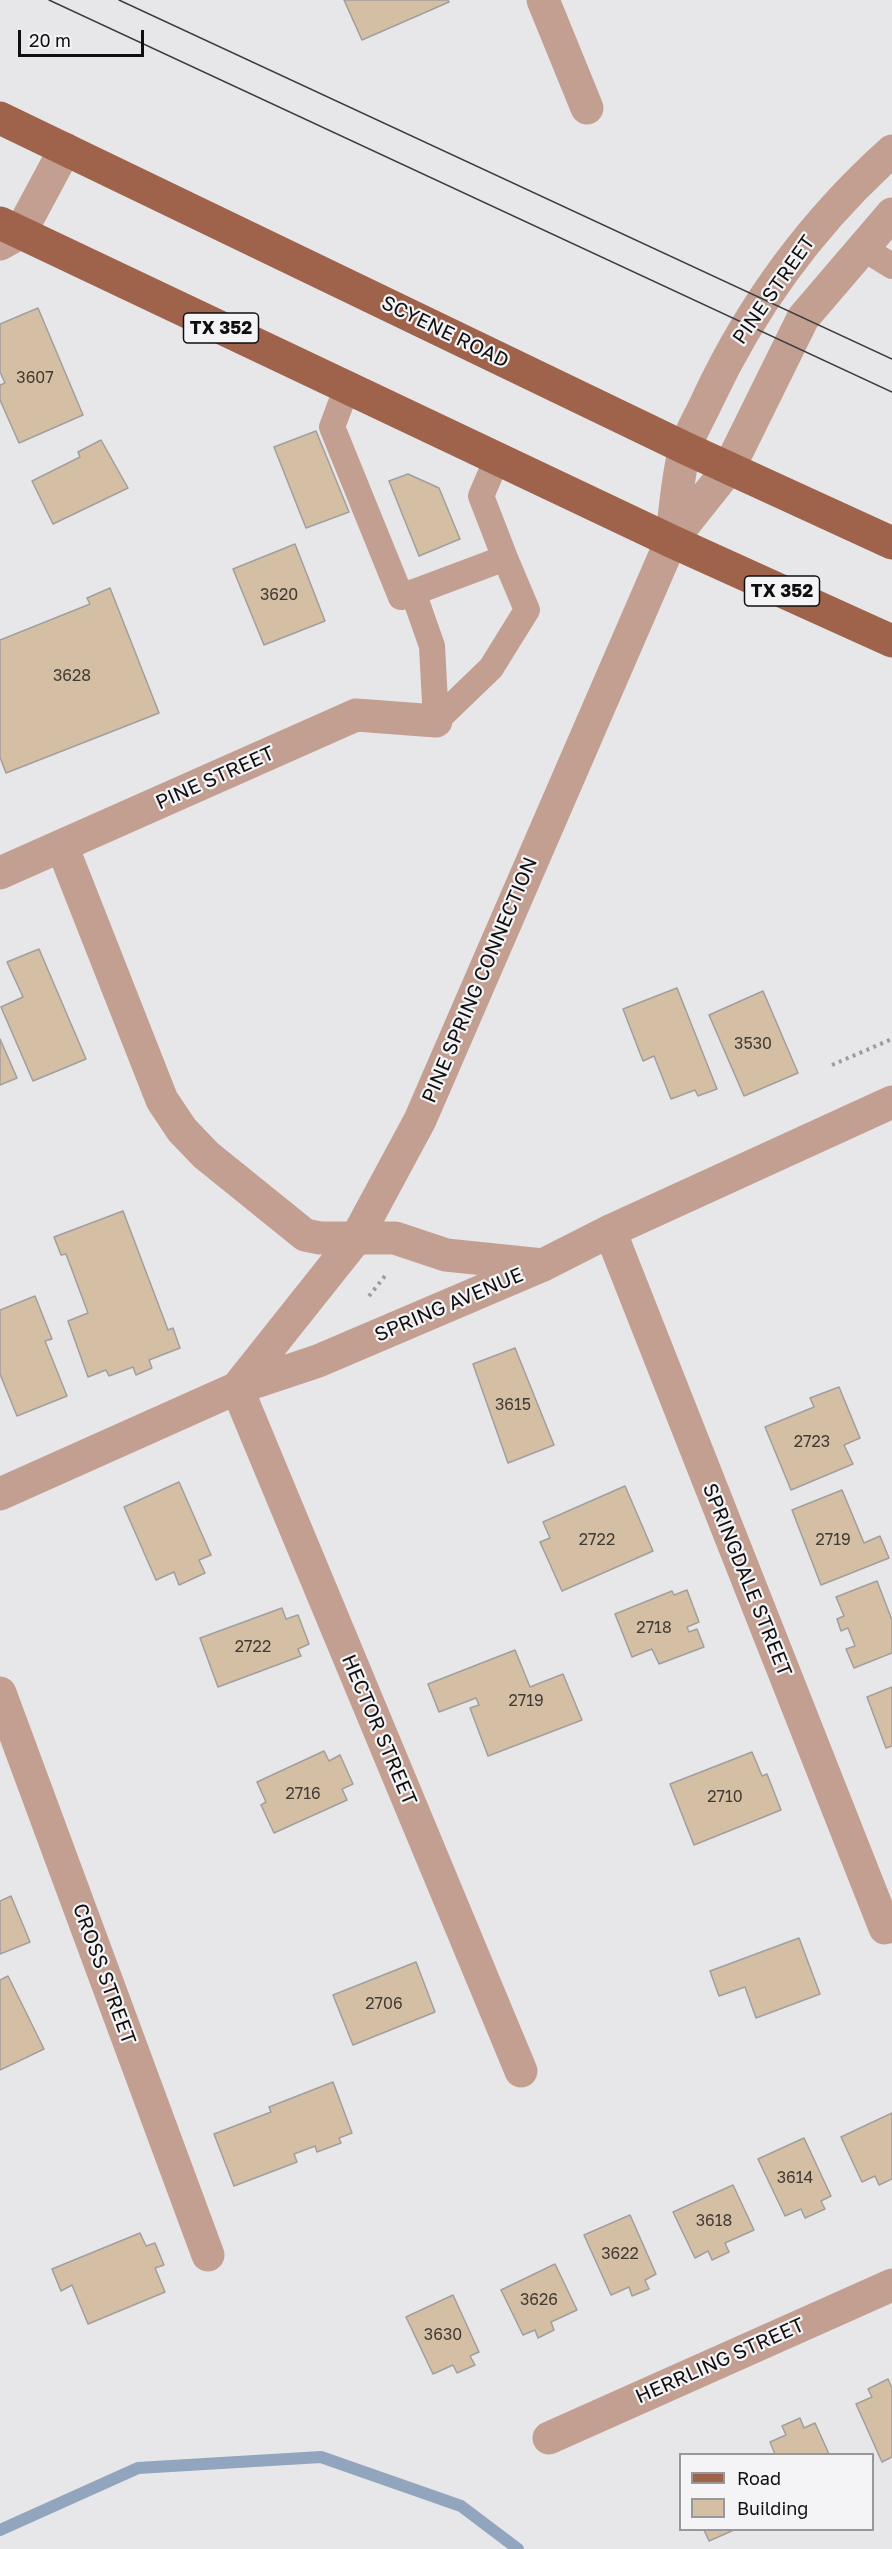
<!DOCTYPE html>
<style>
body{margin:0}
#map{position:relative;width:892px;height:2549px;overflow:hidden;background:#e7e6e9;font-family:"Golos Text",sans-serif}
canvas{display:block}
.legend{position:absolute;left:679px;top:2453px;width:195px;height:78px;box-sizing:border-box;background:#f4f4f7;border:2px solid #98989b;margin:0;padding:8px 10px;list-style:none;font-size:18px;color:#0f0f10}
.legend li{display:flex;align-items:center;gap:12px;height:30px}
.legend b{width:30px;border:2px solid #98989b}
.scale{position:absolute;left:18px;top:30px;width:126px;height:27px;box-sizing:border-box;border:3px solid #0f0f10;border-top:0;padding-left:8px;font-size:18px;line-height:21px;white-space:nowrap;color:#0f0f10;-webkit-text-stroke:4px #f4f4f7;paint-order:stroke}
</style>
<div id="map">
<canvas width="892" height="2549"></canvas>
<ul class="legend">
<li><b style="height:8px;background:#9f624b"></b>Road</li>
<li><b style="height:16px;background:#d4bfa4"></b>Building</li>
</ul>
<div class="scale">20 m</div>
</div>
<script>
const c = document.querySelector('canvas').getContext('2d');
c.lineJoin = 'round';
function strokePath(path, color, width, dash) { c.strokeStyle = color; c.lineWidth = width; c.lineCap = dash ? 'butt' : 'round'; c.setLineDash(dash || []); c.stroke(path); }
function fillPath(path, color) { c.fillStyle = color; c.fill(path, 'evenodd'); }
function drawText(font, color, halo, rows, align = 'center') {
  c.font = font + ' "Golos Text",sans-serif'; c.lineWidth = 4.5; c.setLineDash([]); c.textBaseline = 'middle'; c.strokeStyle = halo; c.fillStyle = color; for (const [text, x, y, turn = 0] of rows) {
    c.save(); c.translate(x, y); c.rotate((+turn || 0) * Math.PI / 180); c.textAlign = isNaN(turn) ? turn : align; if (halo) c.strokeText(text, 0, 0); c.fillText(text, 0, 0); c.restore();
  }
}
const stream = new Path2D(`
 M0,2530L138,2468L321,2457L461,2506L518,2549`);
const building = new Path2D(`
 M344,0H448L449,2L362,40Z
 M38,308L83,415L19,443L0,400V385L5,383L0,372V324Z
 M316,431L349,512L306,528L274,447Z
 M101,440L128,488L53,524L32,481L80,457L78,452Z
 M408,474L439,488L460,539L419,556L389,481Z
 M295,544L325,621L264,645L233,569Z
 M110,588L159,713L6,773L0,757V640L90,604L87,598Z
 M39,949L86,1059L33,1081L1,1007L23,997L7,962Z
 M677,988L717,1089L698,1096L695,1090L671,1099L654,1056L643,1061L623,1009Z
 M763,991L798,1073L744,1096L709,1015Z
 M0,1039L17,1078L0,1085Z
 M123,1211L168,1330L173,1328L180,1348L149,1360L152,1368L136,1375L133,1367L109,1376L106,1370L88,1377L68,1321L88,1313L66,1254L61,1255L54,1237Z
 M35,1296L52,1339L45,1341L67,1396L17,1416L0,1374V1310Z
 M515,1348L554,1445L508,1463L473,1364Z
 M839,1387L860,1438L844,1445L853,1464L791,1490L765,1427L814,1407L810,1398Z
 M179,1482L211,1555L199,1560L205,1573L179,1585L174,1572L156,1580L124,1507Z
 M625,1486L653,1551L562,1591L540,1542L550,1538L543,1522Z
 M842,1490L864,1543L880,1536L889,1558L821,1585L792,1510Z
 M877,1581L892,1620V1653L854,1668L846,1649L855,1646L848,1628L841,1631L837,1619L844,1616L836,1597Z
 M687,1590L699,1622L687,1627L689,1632L697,1629L704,1647L659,1664L652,1649L632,1657L615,1614L672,1591L674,1595Z
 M282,1608L286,1619L298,1615L309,1644L298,1649L301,1656L218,1687L200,1638Z
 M515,1650L530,1687L563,1674L582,1720L488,1756L470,1708L479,1705L476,1698L439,1712L428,1684Z
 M892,1687V1746L886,1748L867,1697Z
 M324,1751L329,1761L340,1755L353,1784L342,1789L347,1800L274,1833L261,1805L266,1802L257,1782Z
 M752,1752L762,1776L767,1774L781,1810L694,1845L670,1784Z
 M11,1896L30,1942L0,1954V1901Z
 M799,1938L820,1994L756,2018L745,1987L719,1996L710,1971Z
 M416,1962L435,2012L353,2045L333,1995Z
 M8,1976L44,2049L0,2070V1980Z
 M333,2082L352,2133L339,2138L341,2143L317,2152L315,2146L294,2154L297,2162L234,2186L214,2134L271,2112L269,2107Z
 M892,2113V2179L879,2185L875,2176L862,2182L841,2137Z
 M804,2138L831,2196L821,2201L825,2209L805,2218L801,2209L785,2216L758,2159Z
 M733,2185L754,2230L725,2243L729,2252L712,2260L708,2251L695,2258L673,2212Z
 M630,2215L656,2274L645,2280L649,2289L632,2296L629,2287L611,2295L584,2235Z
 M140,2233L146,2246L155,2243L164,2265L155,2268L165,2292L88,2324L72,2285L61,2291L52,2269Z
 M555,2264L577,2310L551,2322L554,2330L538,2338L535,2330L523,2335L501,2290Z
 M453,2295L479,2352L470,2356L475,2365L457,2373L453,2365L433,2374L406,2317Z
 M888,2379L892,2388V2457L882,2462L856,2404L872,2397L868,2389Z
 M800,2418L804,2428L815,2423L829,2454H775L770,2442L786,2435L782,2426Z
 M704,2530H734L709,2541Z`);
const path = new Path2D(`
 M832,1065L892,1039
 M369,1296L385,1276`);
const service = new Path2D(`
 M863,248L892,266
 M347,387L332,427L401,597L505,558L481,496L497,459
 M413,592L432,646L436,721
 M436,721L491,668L527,610L505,558`);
const minor = new Path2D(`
 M543,0L587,108
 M0,244L20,233L65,149
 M62,846L162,1100L182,1130L206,1155L305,1235L320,1238H395L446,1255L543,1265
 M0,873L356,715L436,721
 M610,1231L885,1928
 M237,1388L521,2071
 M0,1693L208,2255
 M549,2438L892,2285`);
const tertiary = new Path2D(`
 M671,539C676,510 677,477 685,449C690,432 701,415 708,399C752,305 815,220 892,151
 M237,1388L357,1237L420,1120L671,541L729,468L803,318L892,214
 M0,1494L237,1388L318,1361L543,1265L610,1231L892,1102`);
const primary = new Path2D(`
 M0,118L685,448L892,543
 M0,223L671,541L892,641`);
const tram = new Path2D(`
 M49,0L892,392
 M119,0L892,359`);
const numberNames = [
 ["3607",35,378],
 ["3620",279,595],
 ["3628",72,676],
 ["3530",753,1044],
 ["3615",513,1405],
 ["2723",812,1442],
 ["2722",597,1540],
 ["2719",833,1540],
 ["2718",654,1628],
 ["2722",253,1647],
 ["2719",526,1701],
 ["2716",303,1794],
 ["2710",725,1797],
 ["2706",384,2004],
 ["3614",795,2178],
 ["3618",714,2221],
 ["3622",620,2254],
 ["3626",539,2300],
 ["3630",443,2335]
];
const shields = [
 [221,328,75],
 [782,591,75]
];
const shieldNames = [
 ["TX 352",221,328],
 ["TX 352",782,591]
];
const streetNames = [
 ["PINE STREET",774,290,-55],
 ["SCYENE ROAD",445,332,26],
 ["PINE STREET",215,778,-24],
 ["PINE SPRING CONNECTION",480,980,-67],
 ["SPRING AVENUE",449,1305,-23],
 ["SPRINGDALE STREET",747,1580,68],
 ["HECTOR STREET",379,1730,67],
 ["CROSS STREET",104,1974,70],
 ["HERRLING STREET",720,2361,-24]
];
strokePath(stream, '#92a5bf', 12);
fillPath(building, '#d4bfa4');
strokePath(building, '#a19f9d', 1.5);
strokePath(path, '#9c9c9e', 4, [3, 4.5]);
strokePath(service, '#c39f92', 26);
strokePath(minor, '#c39f92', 33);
strokePath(tertiary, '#c39f92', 33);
strokePath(primary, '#9f624b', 33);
strokePath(tram, '#3b3b3c', 1.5);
drawText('16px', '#403b35', null, numberNames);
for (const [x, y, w] of shields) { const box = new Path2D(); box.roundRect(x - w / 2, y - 15, w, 30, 4.5); c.fillStyle = '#f4f4f7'; c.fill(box); strokePath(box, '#0f0f10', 1.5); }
drawText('bold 18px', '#0f0f10', null, shieldNames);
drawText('20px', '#0f0f10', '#f4f4f7', streetNames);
</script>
